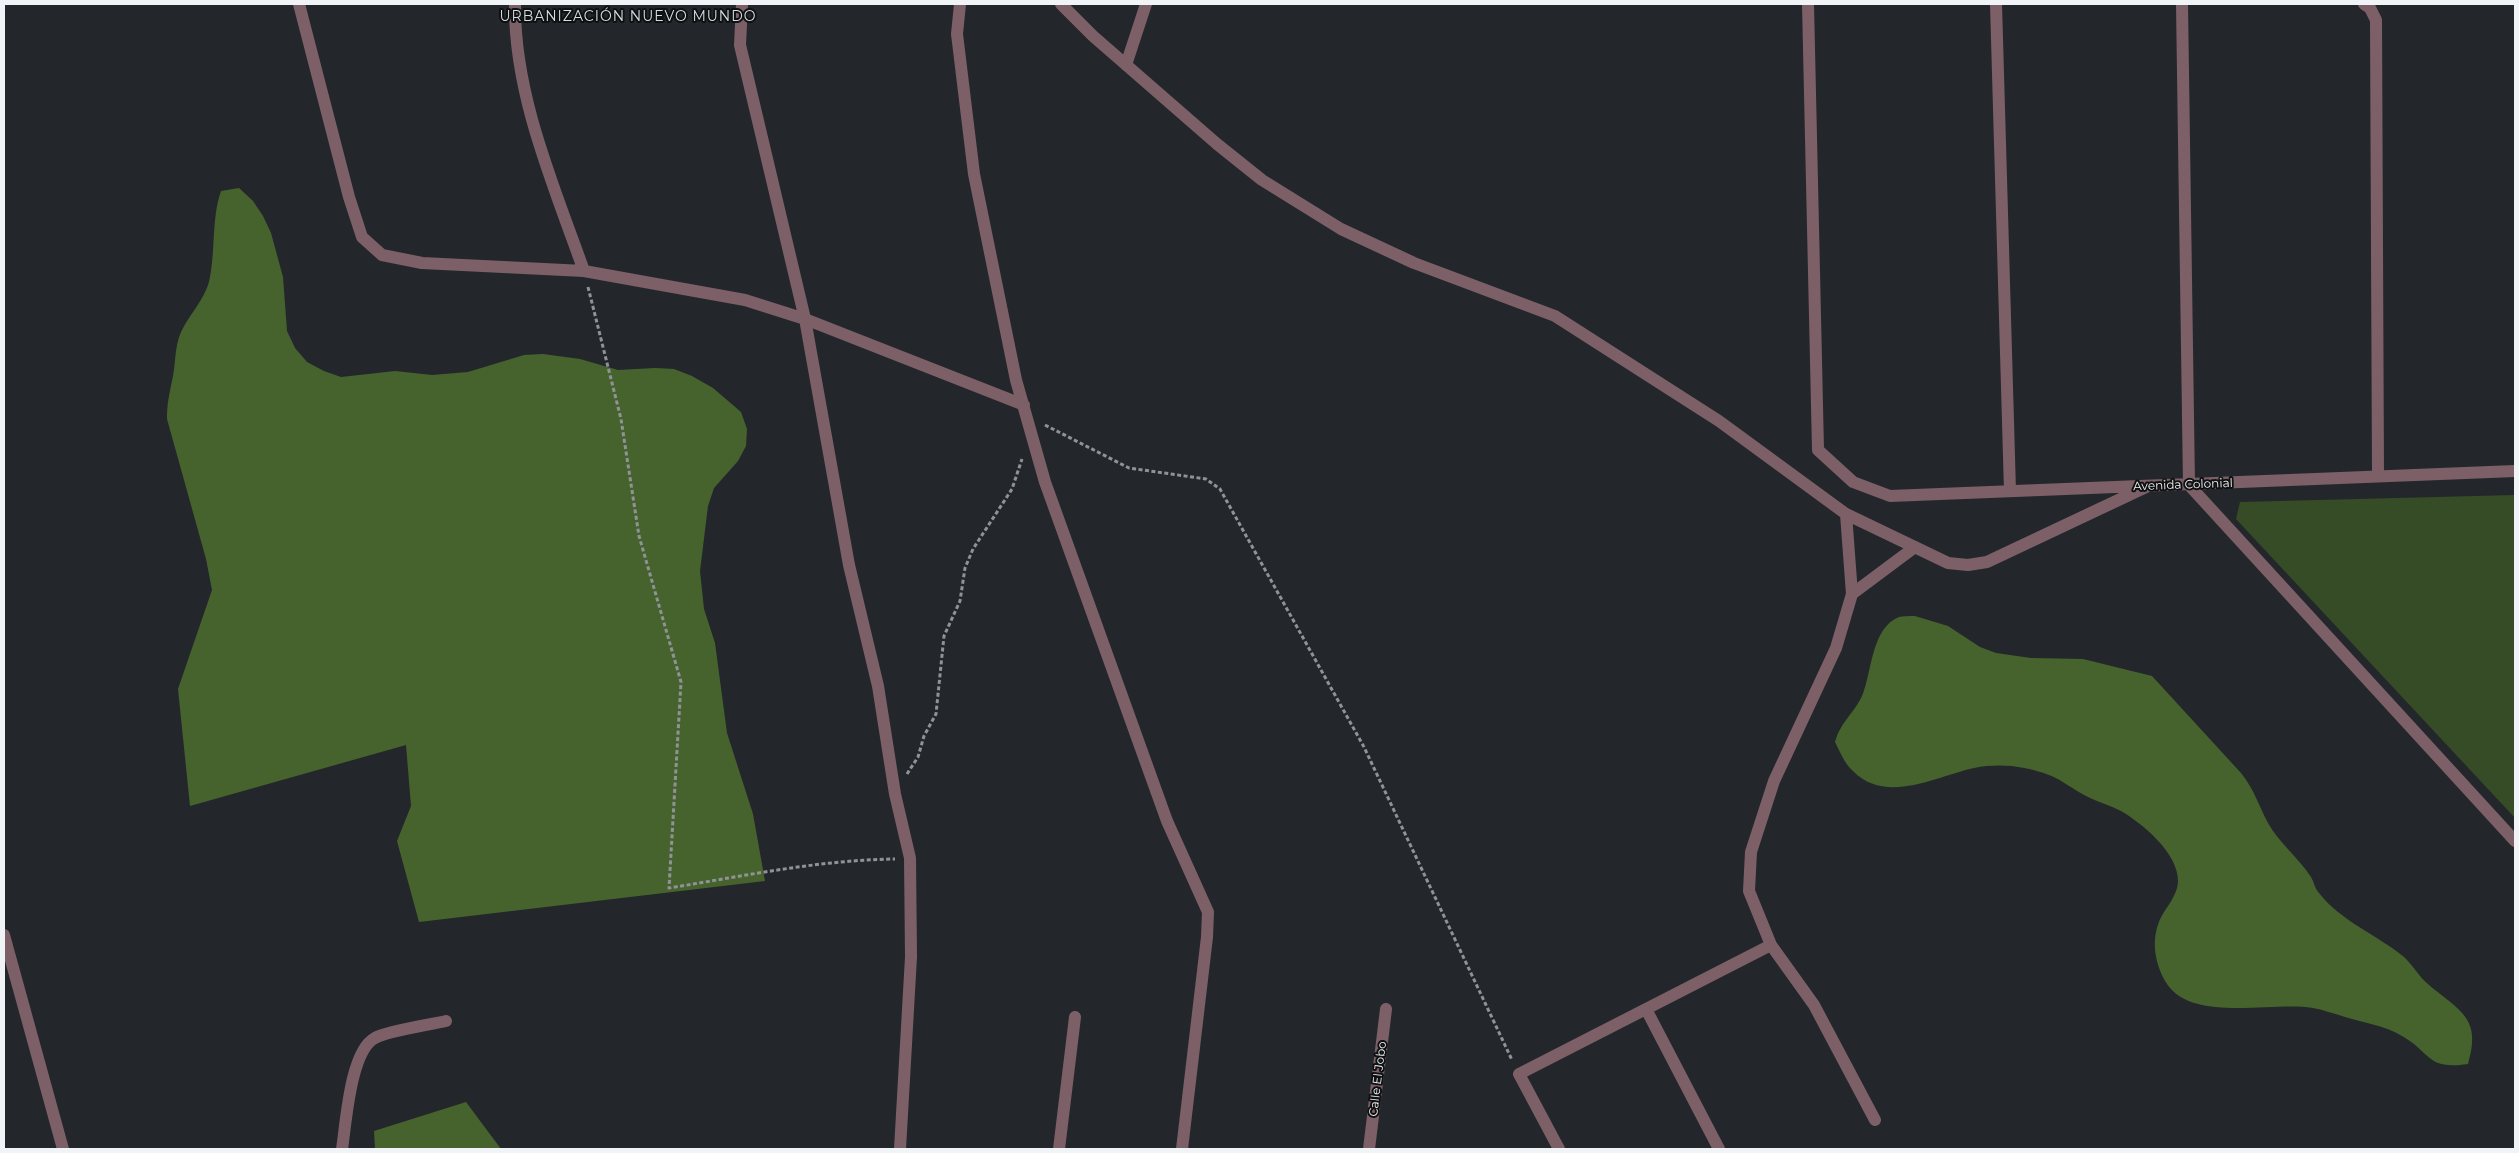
<!DOCTYPE html>
<meta charset="utf-8">
<style>
body{margin:0}
#map{position:relative;width:2519px;height:1153px;overflow:hidden;background:#23272b;font-family:Montserrat,sans-serif}
canvas{display:block}
.frame{position:absolute;inset:0;border:5px solid #f1f4f6;pointer-events:none}
</style>
<div id="map">
<canvas width="2519" height="1153"></canvas>
<div class="frame"></div>
</div>
<script>
const c = document.querySelector('canvas').getContext('2d');
c.lineJoin = 'round';
function fillPath(path, color) { c.fillStyle = color; c.fill(path, 'evenodd'); }
function strokePath(path, color, width, dash) { c.strokeStyle = color; c.lineWidth = width; c.lineCap = dash ? 'butt' : 'round'; c.setLineDash(dash || []); c.stroke(path); }
function drawText(font, color, halo, rows, align = 'center') {
  c.font = font + ' Montserrat,sans-serif'; c.lineWidth = 4; c.setLineDash([]); c.textBaseline = 'middle'; c.strokeStyle = halo; c.fillStyle = color; for (const [text, x, y, turn = 0] of rows) {
    c.save(); c.translate(x, y); c.rotate((+turn || 0) * Math.PI / 180); c.textAlign = isNaN(turn) ? turn : align; if (halo) c.strokeText(text, 0, 0); c.fillText(text, 0, 0); c.restore();
  }
}
const green = new Path2D(`
 M2515,495V818L2236,519L2240,502Z`);
const forest = new Path2D(`
 M239,188L253,201L263,216L271,233L283,277L287,331L295,348L307,362L324,371L341,377L395,371L432,375L468,372L524,355L543,354L580,359L618,370L655,368L674,369L692,376L713,388L741,412L747,429L746,446L738,461L714,488L708,506L700,571L704,609L715,643L727,733L753,814L765,881L419,922L397,841L411,806L406,745L190,806L178,689L212,590L206,559L167,419C167,403 169,396 172,381C176,365 174,348 181,332C189,315 204,300 209,282C216,252 211,220 221,191Z
 M1915,616L1948,626L1980,647L1996,653L2031,658L2083,659L2152,676L2241,773C2254,789 2259,806 2268,823C2279,843 2298,857 2311,877C2314,882 2315,889 2319,893C2342,922 2376,934 2404,957C2413,965 2419,977 2429,985C2460,1011 2482,1018 2468,1064C2426,1070 2432,1053 2402,1036C2384,1025 2364,1023 2345,1017C2335,1014 2324,1010 2313,1008C2273,1001 2193,1023 2167,984C2153,962 2150,934 2164,912C2170,903 2178,892 2178,881C2178,853 2143,824 2121,811C2110,805 2097,802 2086,796C2072,789 2064,781 2049,775C2025,766 2000,763 1974,768C1937,776 1886,805 1853,771C1845,764 1840,752 1835,742C1841,721 1853,715 1862,696C1872,673 1871,628 1899,617C1903,616 1910,616 1915,616Z
 M466,1102L501,1149H375L374,1131Z`);
const path = new Path2D(`
 M588,287L621,419L639,536L681,682L669,888C744,876 819,860 895,859
 M1045,425L1129,468L1206,479L1220,489L1364,747L1512,1060
 M907,774L918,757L924,736L936,714L944,636L960,601L965,568L973,549L1012,489L1022,459`);
const minor = new Path2D(`
 M299,4L349,197L362,237L382,255L422,263L584,271L745,300L805,319L1024,405
 M515,4C514,95 554,186 584,271
 M742,4L740,45L805,319L849,565L878,686L895,794L910,858L911,957L900,1149
 M960,4L957,34L974,174L1016,380L1045,482L1167,821L1208,912L1207,937L1182,1149
 M1061,4L1093,36L1217,144L1262,180L1341,229L1414,263L1555,316L1719,421L1846,514L1948,563L1968,565L1987,562L2146,487
 M1808,4L1818,450L1853,482L1890,496L2515,471
 M1996,4L2010,491
 M2182,4L2189,485L2515,841
 M2364,4L2370,8L2376,20L2378,476
 M1126,65L1146,4
 M1852,594L1915,547
 M1771,945L1749,891L1751,852L1774,781L1836,648L1852,594L1846,514
 M1646,1009L1719,1149
 M342,1149C346,1124 350,1051 375,1038C387,1031 429,1025 446,1021
 M1059,1149L1075,1017
 M1369,1149L1386,1009
 M1559,1149L1519,1074L1771,945L1814,1005L1875,1120`);
const tertiary = new Path2D(`
 M4,935L63,1149`);
const streetNames = [
 ["Avenida Colonial",2183,485,-2],
 ["Calle El Jobo",1378,1079,-83]
];
const neighbourhoodNames = [
 ["URBANIZACIÓN NUEVO MUNDO",628,17]
];
fillPath(green, '#364c26');
fillPath(forest, '#46632e');
strokePath(path, '#909396', 3, [4, 2.5]);
strokePath(minor, '#7d6067', 12);
strokePath(tertiary, '#7d6067', 12);
drawText('12px', '#f1f4f6', '#0e1011', streetNames);
c.letterSpacing = '1px';
drawText('14px', '#d7dde1', '#0e1011', neighbourhoodNames);
c.letterSpacing = '0px';
</script>
